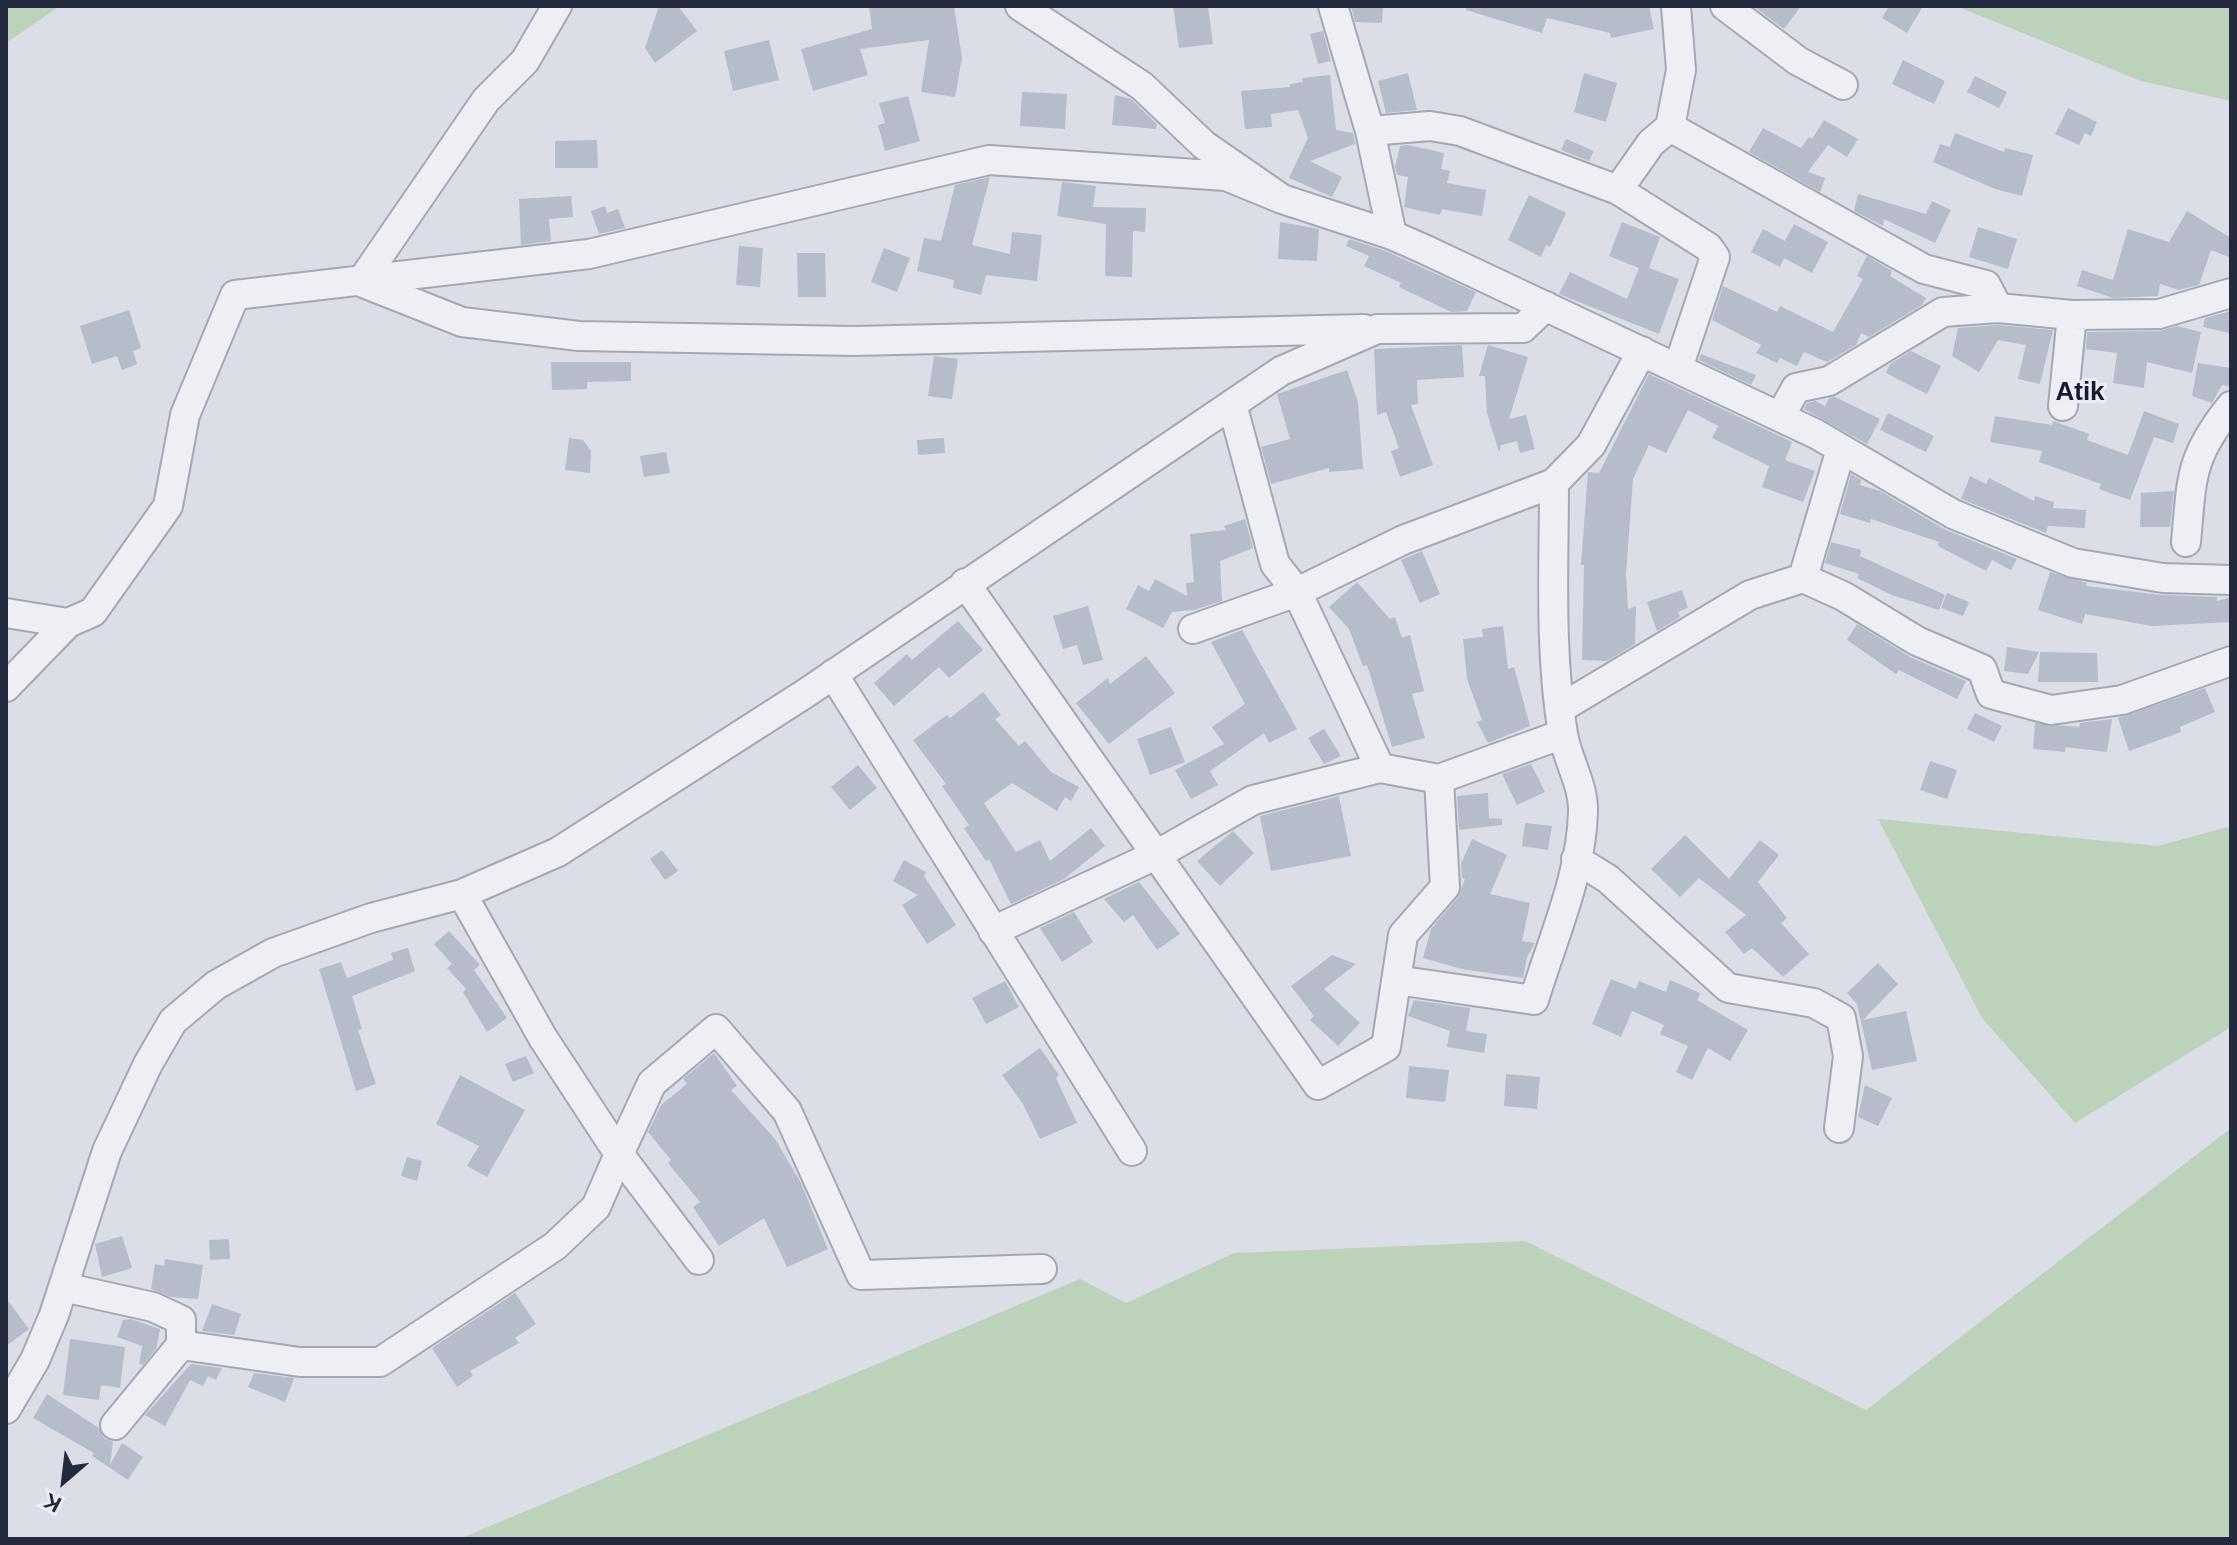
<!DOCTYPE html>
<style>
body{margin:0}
#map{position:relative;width:2237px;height:1545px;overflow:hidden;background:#dbdee7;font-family:Arial,sans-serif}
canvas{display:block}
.frame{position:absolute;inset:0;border:8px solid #24293e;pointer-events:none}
.north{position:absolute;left:24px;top:1441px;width:80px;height:80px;-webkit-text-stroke:6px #eaedf5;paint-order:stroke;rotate:208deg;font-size:22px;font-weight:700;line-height:32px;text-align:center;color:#24293e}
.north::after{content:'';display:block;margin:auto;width:28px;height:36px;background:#24293e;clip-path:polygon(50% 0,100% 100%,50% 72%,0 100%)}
</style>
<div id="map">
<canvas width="2237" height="1545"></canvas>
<div class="frame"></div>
<div class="north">K</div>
</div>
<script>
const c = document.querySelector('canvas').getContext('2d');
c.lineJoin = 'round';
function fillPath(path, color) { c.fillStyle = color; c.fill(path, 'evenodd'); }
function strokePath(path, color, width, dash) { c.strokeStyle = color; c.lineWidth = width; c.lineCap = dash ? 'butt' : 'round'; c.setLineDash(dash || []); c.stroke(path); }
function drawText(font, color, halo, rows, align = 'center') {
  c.font = font + ' Arial,sans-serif'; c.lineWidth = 6; c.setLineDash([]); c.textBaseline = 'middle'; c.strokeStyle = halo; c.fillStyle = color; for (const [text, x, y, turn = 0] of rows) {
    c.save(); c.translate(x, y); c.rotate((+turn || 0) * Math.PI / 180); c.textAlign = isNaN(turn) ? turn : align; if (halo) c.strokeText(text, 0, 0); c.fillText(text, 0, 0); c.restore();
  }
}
const green = new Path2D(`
 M6,6H60L6,43Z
 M1956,6H2231V101L2141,81Z
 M1878,819L2158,846L2231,826V1027L2075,1123L1982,1018Z
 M2231,1128V1539H459L1080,1279L1126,1303L1234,1253L1525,1241L1866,1410Z`);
const building = new Path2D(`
 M659,6H678L697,31L655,63L645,48Z
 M869,6H954L962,58L955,97L921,92L929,40L860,49L868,75L813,91L801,49L872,29Z
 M1173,6H1208L1213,44L1179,48Z
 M1351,6H1383L1382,23L1355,22Z
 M1466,6H1649L1654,29L1611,38L1610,33L1547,18L1542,33L1466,10Z
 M1753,6H1801L1784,29Z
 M1889,6H1923L1907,33L1882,18Z
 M1323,31L1331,61L1318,64L1310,34Z
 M769,40L779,80L733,91L724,51Z
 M1903,60L1945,81L1934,104L1892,84Z
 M1408,73L1417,110L1386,113L1378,81Z
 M1584,73L1617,83L1606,122L1574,112Z
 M1330,75L1336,130L1353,133L1355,144L1310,161L1342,177L1332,197L1289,178L1308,138L1298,110L1271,114L1272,127L1245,129L1241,91L1290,87V84L1303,82L1302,78Z
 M1975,76L2007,92L1999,108L1967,92Z
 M1022,92L1067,94L1065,129L1020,126Z
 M1115,95L1131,99L1157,124L1156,129L1112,125Z
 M908,96L920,141L885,151L878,125L885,123L879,103Z
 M2068,108L2097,122L2091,136L2085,133L2079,145L2055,134Z
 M1824,120L1858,139L1847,157L1828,145L1808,172L1825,178L1820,192L1749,152L1763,128L1801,148L1809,137L1812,139Z
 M1955,133L2004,152L2005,148L2033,155L2022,196L1995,189L1933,162L1940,144L1950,147Z
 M1566,139L1594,151L1589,161L1561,150Z
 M597,140L598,168H555V141Z
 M1408,145L1444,153L1441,169L1450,171L1447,183L1486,190L1482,216L1442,209L1440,215L1404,207L1408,177L1397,175L1395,167L1400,146Z
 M990,177L972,245L1010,254L1012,232L1042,235L1037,281L986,275L981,295L953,288L954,280L917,271L924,238L941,241L955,185Z
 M1062,182L1096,186L1093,207L1146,208L1145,232L1133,231L1132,277L1105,276L1106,224L1057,216Z
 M1858,194L1926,214L1932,201L1951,210L1935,243L1884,219L1883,226L1854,211Z
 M1529,195L1566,213L1550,247L1546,245L1541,257L1508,240Z
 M571,196L573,217L549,219L551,241L521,245L519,199Z
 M605,206L607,213L618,209L625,228L599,234L591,211Z
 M2187,211L2231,238V258L2211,250L2199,285L2179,290L2160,284L2158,296L2113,298L2077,286L2082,270L2113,280L2128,229L2169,242Z
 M1280,222L1319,229L1317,261L1278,259Z
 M1622,222L1660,237L1649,268L1679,279L1659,334L1559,294L1570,272L1627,299L1639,268L1609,256Z
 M1794,224L1828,242L1812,273L1784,258L1780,267L1751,252L1763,229L1785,241Z
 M1978,227L2017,239L2008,269L1969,257Z
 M1349,239L1386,251L1476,292L1467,311L1451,312L1399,287L1401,283L1364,266L1369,256L1346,246Z
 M739,246L763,248L760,287L736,285Z
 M884,248L910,258L897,292L871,282Z
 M797,253H825L826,297H798Z
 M1867,256L1892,271L1890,276L1926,298L1922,305L1869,337L1861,333L1856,345L1827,362L1804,352L1797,366L1780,358L1777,363L1756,353L1761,345L1712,320L1723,286L1777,312L1780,306L1833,332L1863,279L1857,276Z
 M129,310L141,348L133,351L137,364L122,370L117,356L92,364L80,326Z
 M2231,311L2229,333L2203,327L2205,318Z
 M1998,325L2053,330L2040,384L2018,379L2026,345L1998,340L1979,372L1952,356L1958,328Z
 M2177,326L2201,332L2192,373L2147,362L2144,388L2113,383L2117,353L2086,349L2087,332L2159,331Z
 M1462,345L1464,377L1417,380L1418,404L1411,405L1433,465L1400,477L1391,451L1399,448L1386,412L1377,415L1374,349Z
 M1488,345L1528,357L1509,419L1526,415L1535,449L1520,453L1517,441L1501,445L1499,452L1487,413L1485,376H1479Z
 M1911,351L1941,366L1927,394L1886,373L1890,364Z
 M1701,354L1756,375L1751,385L1699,360Z
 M934,356L958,359L952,399L928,396Z
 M551,362H631V381L587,382V389L552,390Z
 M2198,363L2231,368V387L2222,385L2212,403L2192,396Z
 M1347,370L1358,402L1363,469L1329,472V468L1271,484L1261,447L1290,439L1277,394Z
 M1649,374L1792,442L1785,460L1815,471L1803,502L1762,487L1769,466L1712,438L1718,426L1688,410L1666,453L1649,445L1633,479L1626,574L1628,609L1636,606L1635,644L1607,661L1582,660L1584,565H1581L1588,472L1599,473Z
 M1835,397L1880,419L1867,444L1804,409L1807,403L1815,401L1825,406L1829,398Z
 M2144,411L2179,424L2173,443L2154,437L2130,500L2099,489L2101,484L2039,462L2042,451L1990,442L1995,416L2052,425L2053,421L2089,434L2087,440L2128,455Z
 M1888,413L1934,436L1926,452L1880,430Z
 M569,438L583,440L591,451L590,473L565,470Z
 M944,438L945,453L918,455L917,440Z
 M666,452L670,473L644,477L640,456Z
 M1851,474L1861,480L1860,485L1880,491L1944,529L2017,559L2011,570L1992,560L1986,571L1938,546L1939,542L1871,519L1870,523L1840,514Z
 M1970,476L1986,484L1989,478L2034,501L2035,496L2054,502L2053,508L2086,510L2085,528L2048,526L2046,533L1961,499Z
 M2174,491L2170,527H2140L2141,493Z
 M1245,519L1253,548L1220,561L1222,601L1194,610L1172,612L1163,628L1126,609L1138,585L1149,591L1155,579L1187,596L1186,583L1194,582L1190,534L1226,530L1224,526Z
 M1831,542L1861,550L1860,556L1945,595L1939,610L1892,595L1857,578L1859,574L1825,563Z
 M1422,551L1440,594L1420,603L1401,560Z
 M2050,572L2087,583L2086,586L2162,595L2217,597V601L2231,597V622L2152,626L2085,614L2082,624L2038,610Z
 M1357,582L1390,619L1395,617L1402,638L1410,635L1424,691L1412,694L1425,738L1392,747L1367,665L1363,666L1349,629L1329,607Z
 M1682,590L1688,608L1678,612L1680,617L1657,631L1647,602Z
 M1947,593L1969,602L1963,616L1941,608Z
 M1088,606L1103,660L1083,665L1077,645L1063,649L1053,616Z
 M958,621L983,650L949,678L939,667L894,706L874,683L907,654L912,660Z
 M1857,624L1910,657L1966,681L1957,699L1899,670L1896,674L1847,640Z
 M1503,626L1508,669L1514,667L1530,726L1488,743L1477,722L1482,720L1467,679L1463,639L1483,637L1482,629Z
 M1242,630L1297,729L1269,743L1264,733L1210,771L1218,785L1191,799L1175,770L1224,744L1212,727L1245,704L1211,642Z
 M2007,647L2039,652L2028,674L2004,671Z
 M2040,652L2097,653L2098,682H2038Z
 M1146,656L1175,693L1109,744L1076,703L1108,678L1110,684Z
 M2205,688L2215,712L2180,727L2181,732L2129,751L2118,718Z
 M983,692L1001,715L995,719L1019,746L1025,741L1051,772L1079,787L1071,801L1065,797L1057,811L1012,783L984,803L1016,852L1040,840L1050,861L1091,828L1105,846L1064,879L1011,904L989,859L986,861L964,828L969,825L942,786L946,784L913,740L947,715L950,718Z
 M1975,713L2002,726L1994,742L1967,729Z
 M2112,719L2107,752L2065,747V752L2033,749L2035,723L2079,727L2080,723Z
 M1171,727L1185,762L1150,775L1137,739Z
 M1324,729L1341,756L1324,764L1308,738Z
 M1930,761L1957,770L1947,799L1920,790Z
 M1531,764L1545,792L1517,805L1502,774Z
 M858,765L877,788L850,810L831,787Z
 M1488,793L1489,818L1502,819V825L1459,830L1457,796Z
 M1339,796L1351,856L1271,871L1260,816Z
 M1525,823L1552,826L1548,850L1522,846Z
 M1233,831L1254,853L1220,886L1197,861Z
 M1685,835L1729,879L1760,840L1779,855L1758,882L1787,918L1781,923L1809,954L1783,977L1752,948L1744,954L1725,932L1746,915L1699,878L1680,897L1651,869Z
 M1472,839L1507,855L1490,894L1530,903L1522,941L1535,943L1527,957L1523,978L1462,969L1423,958L1431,929L1458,897L1465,879L1462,878L1461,864Z
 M662,850L678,871L665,880L650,859Z
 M904,860L926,872L924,876L956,925L927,944L902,905L918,895L893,881Z
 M1139,882L1180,934L1157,950L1133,915L1124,922L1104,899Z
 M1074,912L1093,942L1062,962L1040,928Z
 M449,931L480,965L474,970L507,1018L487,1032L463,992L466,989L447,968L452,964L434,944Z
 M408,948L415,971L352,996L362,1029L358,1030L376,1084L356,1091L319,969L341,962L347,978L393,960L391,953Z
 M1332,955L1356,964L1324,989L1360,1023L1338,1046L1310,1020L1314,1016L1291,986Z
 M1878,963L1898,984L1863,1020L1906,1011L1917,1061L1872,1070L1857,1004L1847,993Z
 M1611,979L1636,989L1639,981L1666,992L1670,980L1700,993L1697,1000L1748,1030L1730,1061L1708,1048L1692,1080L1676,1072L1688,1046L1660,1034L1664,1025L1632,1011L1621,1037L1592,1024Z
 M1005,981L1019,1007L986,1024L972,998Z
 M1414,1000L1470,1008L1466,1031L1487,1034L1484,1053L1447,1047L1450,1031L1408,1016Z
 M1040,1048L1059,1075L1056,1078L1077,1123L1040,1139L1023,1104L1002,1075Z
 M714,1053L737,1086L731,1090L775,1139L800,1181L828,1249L787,1267L764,1218L719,1246L693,1207L700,1202L668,1163L671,1160L648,1132L661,1105L687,1084L683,1079Z
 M526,1056L534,1073L513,1082L505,1064Z
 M1409,1066L1449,1070L1445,1102L1406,1098Z
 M1506,1074L1540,1077L1537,1109L1504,1106Z
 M460,1075L525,1110L487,1177L467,1166L479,1146L436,1124Z
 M1865,1085L1892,1098L1878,1126L1858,1117Z
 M407,1157L422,1161L417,1181L401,1176Z
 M122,1236L132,1268L102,1277L95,1244Z
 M229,1239L230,1259L210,1260L209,1240Z
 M165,1259L203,1265L198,1299L171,1297L151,1289L155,1264L164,1266Z
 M515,1293L536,1324L515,1338L519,1343L470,1371L473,1376L457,1387L432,1348Z
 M6,1298L29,1329L6,1346Z
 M212,1304L241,1314L234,1335L202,1331Z
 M131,1319L160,1329L156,1349L143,1365L139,1364L142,1346L117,1337L123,1320Z
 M70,1339L125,1347L120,1388L101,1385L99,1400L63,1395Z
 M191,1364L222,1368L216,1380L208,1376L203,1386L190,1380L165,1426L145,1415Z
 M254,1373L294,1378L285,1402L248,1387Z
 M47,1394L99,1428L104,1438L113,1442L110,1465L122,1443L143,1457L128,1480L92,1456L94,1453L33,1418Z`);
const minor = new Path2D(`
 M557,6L525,61L486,100L361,282L462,322L579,336L854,341L1364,329
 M1020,6L1142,86L1204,145L1282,199L1392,235L1426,250L1816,434L1953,514L2073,563L2163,578L2231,580
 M1333,6L1370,131L1392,235
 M1725,6L1798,61L1843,85
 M1670,127L1924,269L1986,285L1998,308
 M1370,131L1430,126L1460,131L1618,190L1708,247L1715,257L1678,368
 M1618,190L1651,143L1670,127L1681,70L1676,6
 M2063,406L2072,315
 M1780,417L1796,388L1829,381L1943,312L1998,308L2072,315L2159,314L2231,293
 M2186,542C2192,478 2189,458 2231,406
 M1803,578L1841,449
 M965,583L1318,1085L1386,1047L1403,935L1445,887L1439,779L1380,768L1297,592L1275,564L1232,404
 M6,613L68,623L93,612L168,506L185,415L235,295L589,254L989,160L1226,176L1282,199
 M1193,629L1297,592L1403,540L1554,483
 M833,674L1132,1151
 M6,687L68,623
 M1561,708L1750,595L1803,578L1843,596L1917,641L1982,669L1991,694L2051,710L2122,700L2231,661
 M1439,779L1563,734
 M1576,859L1608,879L1728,988L1814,1003L1841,1018L1848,1056L1839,1128
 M993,931L1158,854L1253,800L1380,768
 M1396,980L1534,1000C1552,940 1582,874 1583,811C1584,786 1567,759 1563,734C1549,652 1554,566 1554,483L1591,445L1642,351
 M699,1260L619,1154L652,1083L716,1029L787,1111L861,1275L1042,1269
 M63,1287L153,1307L181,1320V1345L300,1362H380L555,1246L596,1207L619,1154L543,1038L462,894
 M6,1409L35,1360L54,1315L107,1151L148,1064L173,1021L216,985L273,953L371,918L462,894L558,852L806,693L1281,371L1377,329L1523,328L1546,306
 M115,1425L181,1345`);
const quarterNames = [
 ["Atik",2080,393]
];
fillPath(green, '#bdd2bb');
fillPath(building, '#b7bcca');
strokePath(minor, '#a4a8b4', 32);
strokePath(minor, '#eeeff5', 28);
drawText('bold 26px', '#161b2e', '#eaedf5', quarterNames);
</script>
